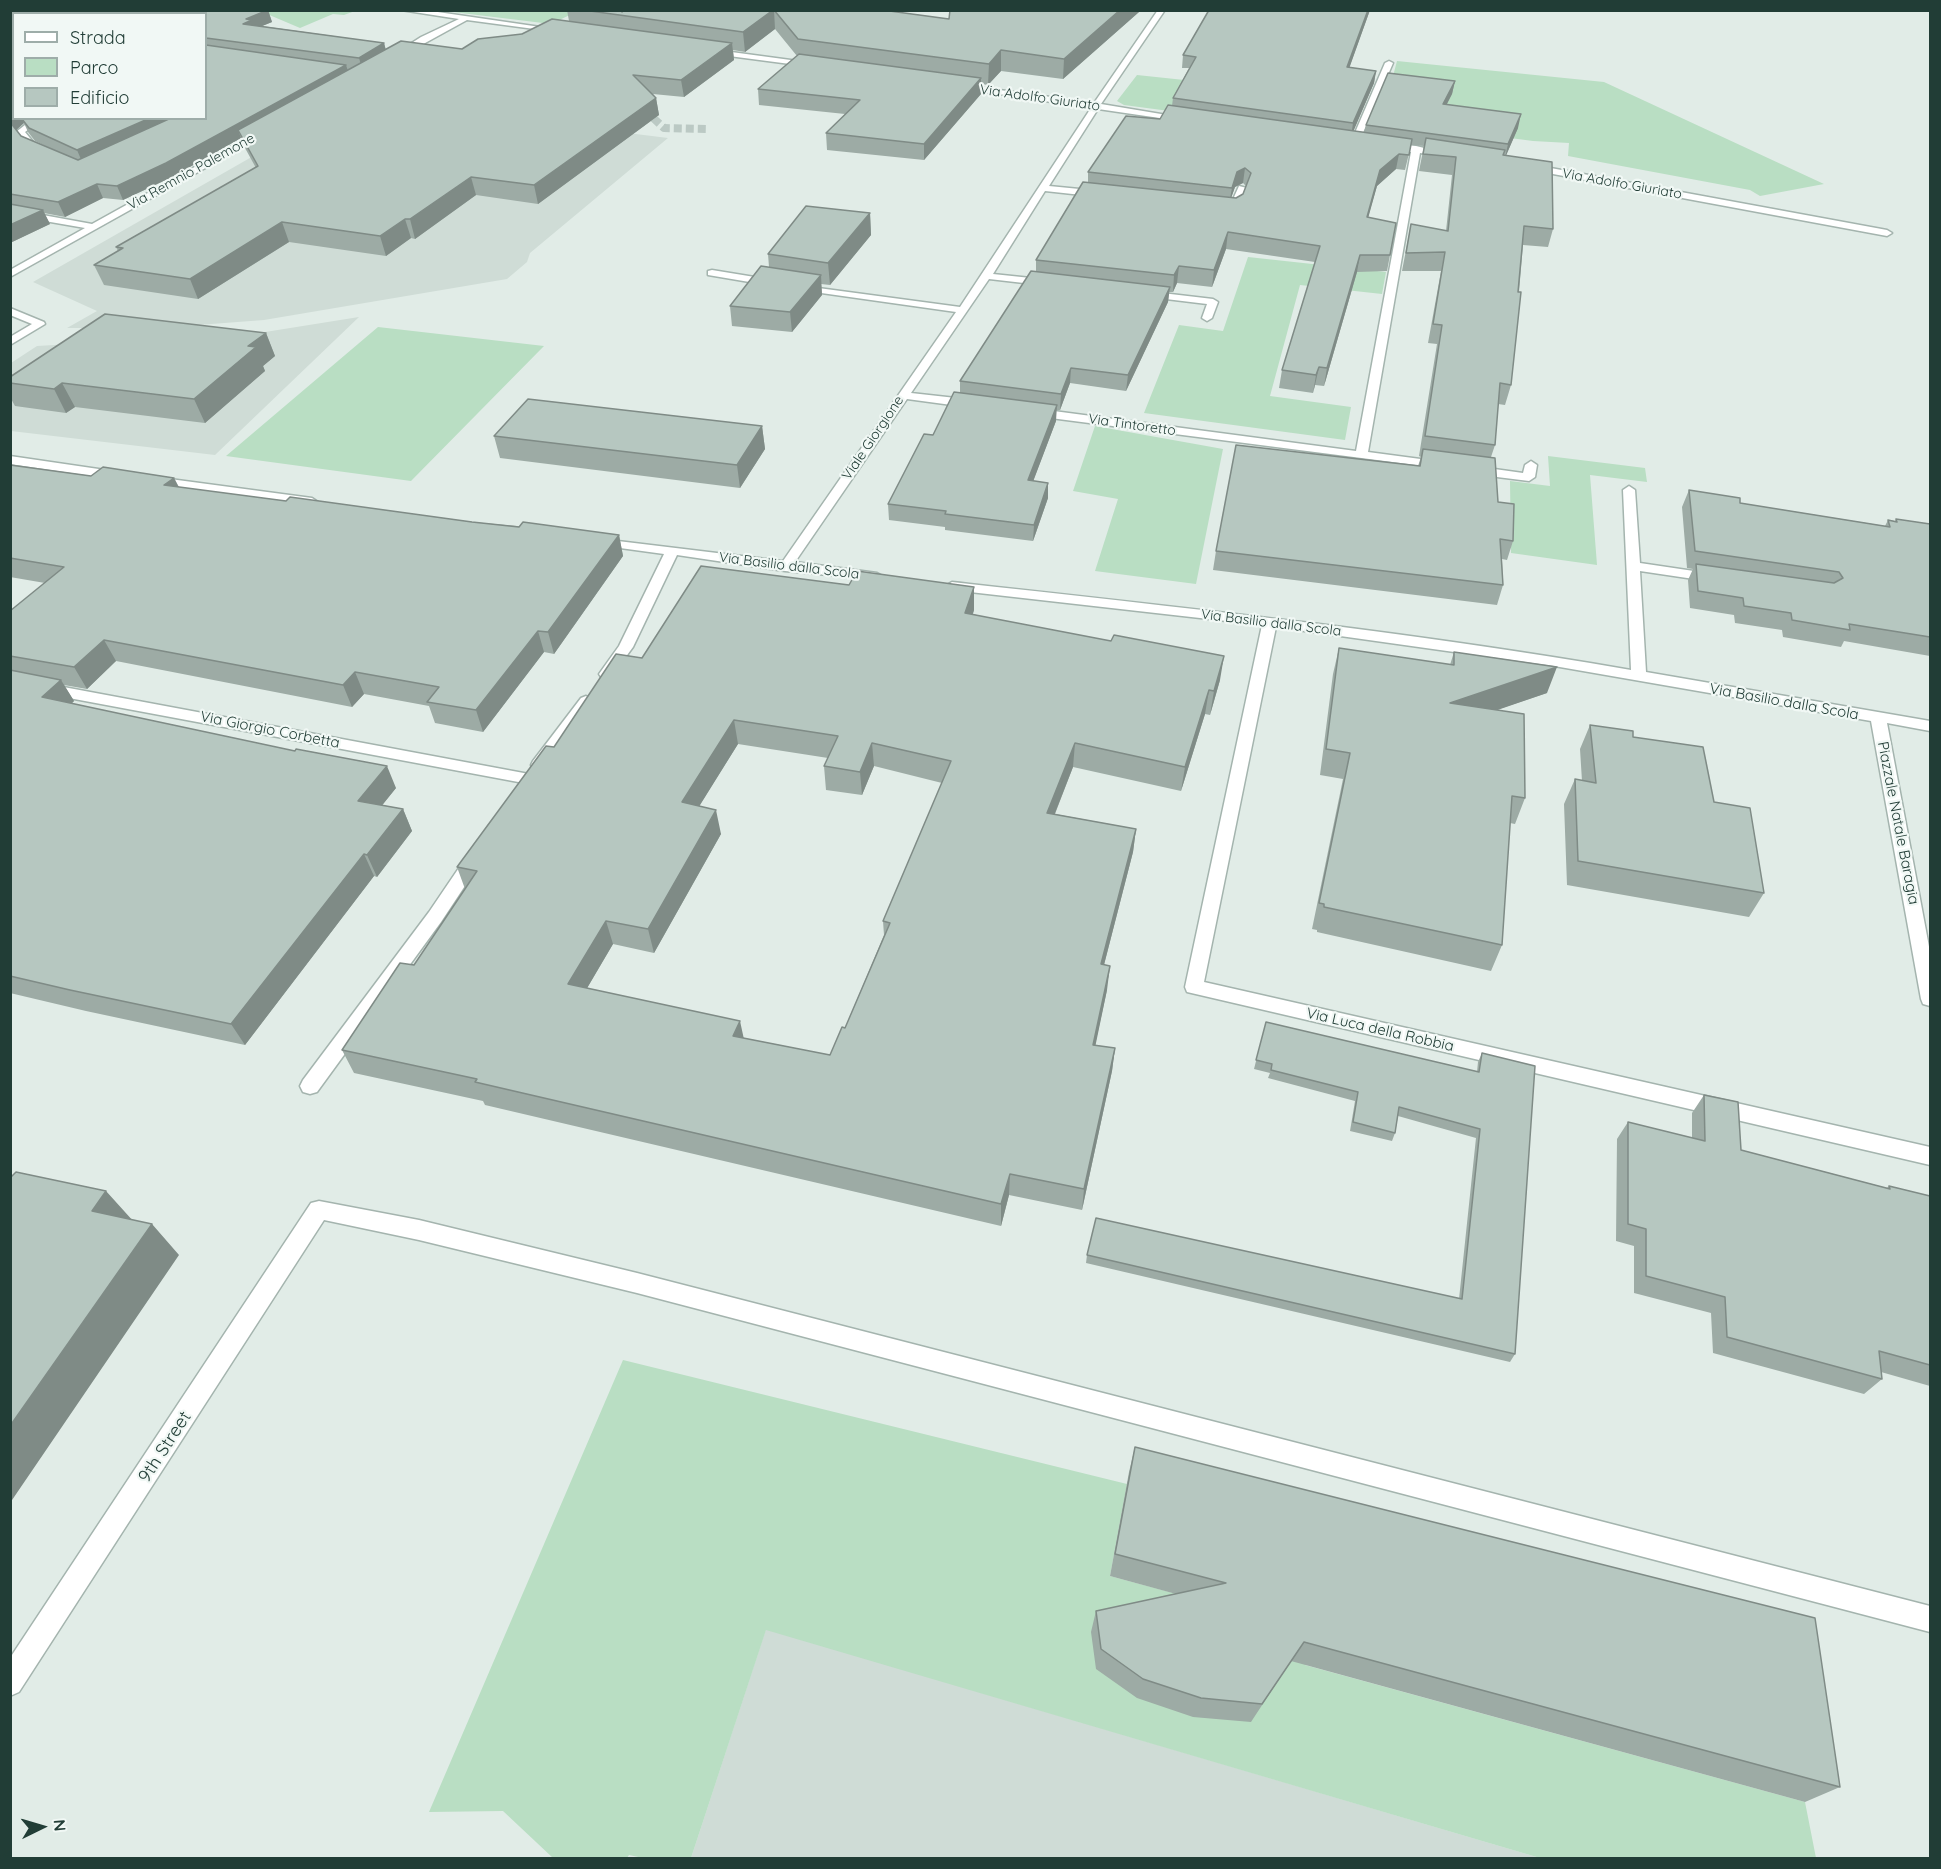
<!DOCTYPE html>
<style>
body{margin:0}
#map{position:relative;width:1941px;height:1869px;overflow:hidden;background:#e1ece7;font-family:Quicksand,sans-serif}
canvas{display:block}
.frame{position:absolute;inset:0;border:12px solid #213d36;pointer-events:none}
.legend{position:absolute;left:12px;top:12px;width:195px;height:108px;box-sizing:border-box;background:#f1f8f5;border:2px solid #9eada9;margin:0;padding:8px 10px;list-style:none;font-size:18px;color:#213d36}
.legend li{display:flex;align-items:center;gap:12px;height:30px}
.legend b{width:30px;border:2px solid #9eada9}
.north{position:absolute;left:12px;top:1797px;width:60px;height:60px;-webkit-text-stroke:4px #f1f8f5;paint-order:stroke;rotate:85deg;font-size:16px;font-weight:700;line-height:24px;text-align:center;color:#213d36}
.north::after{content:'';display:block;margin:auto;width:21px;height:27px;background:#213d36;clip-path:polygon(50% 0,100% 100%,50% 72%,0 100%)}
</style>
<div id="map">
<canvas width="1941" height="1869"></canvas>
<div class="frame"></div>
<ul class="legend">
<li><b style="height:8px;background:#fff"></b>Strada</li>
<li><b style="height:16px;background:#b9dec3"></b>Parco</li>
<li><b style="height:16px;background:#b6c7c0"></b>Edificio</li>
</ul>
<div class="north">N</div>
</div>
<script>
const c = document.querySelector('canvas').getContext('2d');
c.lineJoin = 'round';
function fillPath(path, color) { c.fillStyle = color; c.fill(path, 'evenodd'); }
function strokePath(path, color, width, dash) { c.strokeStyle = color; c.lineWidth = width; c.lineCap = dash ? 'butt' : 'round'; c.setLineDash(dash || []); c.stroke(path); }
function drawText(font, color, halo, rows, align = 'center') {
  c.font = font + ' Quicksand,sans-serif'; c.lineWidth = 4.5; c.setLineDash([]); c.textBaseline = 'middle'; c.strokeStyle = halo; c.fillStyle = color; for (const [text, x, y, turn = 0] of rows) {
    c.save(); c.translate(x, y); c.rotate((+turn || 0) * Math.PI / 180); c.textAlign = isNaN(turn) ? turn : align; if (halo) c.strokeText(text, 0, 0); c.fillText(text, 0, 0); c.restore();
  }
}
const built = new Path2D(`
 M353,99L668,138L530,253L527,262L507,279L264,320L198,325L116,328H67L97,311L33,282Z
 M359,317L215,455L11,431V363L37,346L259,333Z
 M766,1629L1540,1858H691Z`);
const green = new Path2D(`
 M260,11H355L344,15L333,14L300,28Z
 M445,11H578L551,24Z
 M1397,61L1604,82L1824,184L1760,196L1750,190L1568,156L1569,143L1533,141L1381,121Z
 M1137,75L1241,86L1222,118L1124,105L1117,101Z
 M1248,257L1386,272L1382,294L1300,285L1270,396L1351,407L1345,440L1144,413L1179,325L1223,331Z
 M378,327L544,346L411,481L226,456Z
 M1095,426L1223,449L1196,584L1095,571L1118,499L1073,491Z
 M1548,456L1645,468L1647,482L1590,475L1597,565L1511,553L1510,481L1550,486Z
 M623,1360L1127,1484L1110,1576L1307,1629L1305,1665L1805,1802L1816,1858H1540L766,1630L691,1858H643L629,1855L627,1858H553L503,1811L429,1812Z`);
const streetTunnel = new Path2D(`
 M636,102L664,128L708,129`);
const street = new Path2D(`
 M401,10H424L561,30L557,32L467,20L396,59H393V55L421,37L459,19Z
 M1158,10H1165L1101,104L1191,119L1187,122L1098,109L1049,186L1100,191L1105,194L1100,197L1045,191L993,274L1050,280L1055,283L1050,286L989,279L911,393L974,400L980,404L974,408L907,399L795,562L877,573L884,577L882,580L785,571L677,555L633,647L611,677H601L599,674L619,646L664,554L598,545L593,544L591,541L593,538L783,561L956,312L800,290L795,287L796,285L960,307L1091,108L959,88H956V84L1094,103Z
 M709,49L813,63L817,65L813,67L706,53V49Z
 M1389,61L1393,63L1359,142L1352,144L1351,142L1385,63Z
 M34,118H44L25,132L34,143L46,149V153C32,153 24,142 16,132Z
 M265,128L268,129V133L10,277V270L85,228L10,215V209L92,224Z
 M1387,143L1416,146L1449,154L1445,157L1420,153L1368,452L1443,462L1447,463L1449,466L1447,469L1027,415L1025,412L1031,408L1356,451L1411,152L1384,148L1383,146Z
 M1529,164L1887,230L1892,233L1887,236L1526,169L1525,167Z
 M1239,186L1247,188L1237,211L1220,210V206H1230Z
 M712,270L773,280L778,283L773,286L708,275V271Z
 M1145,291L1213,299L1218,302L1212,318L1207,321L1202,318L1207,304L1141,296V292Z
 M10,308L44,322L45,324L10,345V337L32,324L10,315Z
 M10,456L119,472L125,476L119,480L10,464Z
 M1531,461L1537,465L1535,477L1529,481L1473,474L1467,470L1473,466L1523,473L1525,465Z
 M155,477L312,498L318,502L312,506L151,484L149,481L151,478Z
 M1629,486L1635,490L1640,563L1714,574L1721,578L1714,582L1640,571L1646,672L1930,721V731L1887,723L1930,952V1006L1923,1004L1921,999L1871,721L1554,666L1276,627L1204,982L1930,1147V1165L1187,992L1185,987L1262,625L952,590L945,586L952,582C1179,607 1406,631 1631,670L1623,490Z
 M10,677L529,774L535,775L537,779L535,783L529,784L10,687Z
 M586,696L594,701L591,704L545,769H533L531,765L533,761L581,698Z
 M475,851L481,853L484,857L441,922L317,1092L310,1094L303,1092L300,1086L303,1080L429,912L469,853Z
 M319,1201L419,1220L637,1273L1930,1606V1632L637,1293L419,1240L324,1220L19,1692L10,1696V1658L311,1203Z`);
const wall = new Path2D(`
 M10,10H268L272,22L262,26L384,43L386,50L462,49L569,21L567,10H883L949,19L950,10H1139V12L1063,79L1001,71L988,85L981,84V94L924,160L827,150L826,133L845,114L759,105L758,89L797,56L775,29L745,52L733,50L734,60L684,97L653,94L656,98L659,115L538,204L476,195L415,239L411,238L386,256L289,242L198,299L104,285L94,265L118,251L116,247L256,168L245,148L241,138L172,177L123,200L103,198L65,217L44,213L50,224L10,243ZM14,14H206V118H14ZM24,123L28,132L35,141L54,150L21,136L16,130Z
 M1209,10H1370L1349,68L1376,71L1374,83L1353,131L1364,132L1366,125L1455,81L1452,94L1447,104L1518,128L1506,155L1553,229L1548,247L1523,245L1511,385L1505,405L1498,404L1495,445L1491,457L1498,502L1513,541L1507,560L1502,559L1503,585L1497,605L1213,570L1216,551L1418,466L1421,457L1419,456L1437,344L1428,343L1441,271H1402L1411,224L1446,231L1452,175L1419,171L1424,146L1411,145L1405,170L1396,169L1377,186L1368,217L1390,255L1387,271L1357,272L1324,386L1315,385L1313,393L1279,388L1282,370L1315,262L1226,249L1212,287L1177,283L1173,292H1169L1168,302L1126,391L1070,383L1060,410H1056V421L1033,481L1048,498L1033,541L945,530V527L889,520L888,504L960,393V381L1036,272V260L1088,182V172L1160,119L1172,106L1173,98L1189,68H1182L1183,55ZM1243,183L1246,186L1243,194L1236,198H1231L1235,187Z
 M870,213L871,235L830,285L821,284L822,295L792,332L732,326L730,306L769,267L768,254Z
 M266,333L275,356L263,366L265,371L205,423L75,407L66,413L15,406L10,397V377Z
 M762,426L765,449L740,488L500,458L494,436Z
 M10,465L91,476L174,478L179,487L286,501L472,522L619,535L623,556L554,654L544,652L483,732L435,723L429,706L364,694L352,707L116,661L87,689L64,685L74,701L72,703L396,788L382,805L403,809L412,831L377,877L374,876L245,1045L86,1011L10,993V611L45,583L10,577Z
 M1689,490L1740,503L1885,526L1888,520L1895,521L1896,519L1930,524V656L1844,641L1841,647L1783,637L1782,630L1735,623L1734,615L1690,608L1688,580L1693,569L1687,568L1682,507Z
 M849,585L974,587V610L973,614L1220,680L1210,715L1205,714L1181,791L1073,767L1055,814L1136,829L1133,852L1104,965L1107,990L1095,1045L1115,1048L1112,1071L1082,1210L1009,1195L1001,1226L485,1105L483,1101L354,1073L342,1050L414,965L465,889L457,867L554,747L642,658ZM738,744L828,758L824,766L826,790L862,795L874,766L942,783L883,921L884,935L845,1028L830,1055L744,1038L587,988L613,944L654,953L721,834L699,806Z
 M1339,648L1450,665L1454,652L1547,693L1496,710L1525,798L1515,824L1510,823L1502,945L1491,971L1317,932V930L1312,929L1343,779L1320,775L1333,674Z
 M1590,725L1633,737L1714,802L1764,893L1749,917L1567,885L1564,804L1575,779L1582,781L1580,749Z
 M1266,1022L1477,1072L1478,1062L1482,1053L1515,1354L1510,1362L1086,1263L1087,1255L1459,1299L1476,1138L1398,1116L1395,1133L1392,1141L1350,1131L1355,1101L1268,1078L1270,1073L1254,1069Z
 M1704,1095L1741,1150L1887,1188L1889,1186L1930,1196V1386L1881,1372L1882,1379L1864,1394L1713,1353L1711,1313L1634,1293V1246L1616,1241L1617,1139L1628,1122L1692,1138V1113Z
 M1135,1447L1840,1787L1805,1802L1291,1661L1251,1722L1193,1717L1137,1698L1096,1669L1091,1632L1096,1611L1176,1594L1110,1576L1129,1472Z`);
const shadedWall = new Path2D(`
 M268,10L272,22L255,29L243,24L246,19Z
 M773,10H774L775,29L745,52L743,32Z
 M1120,10H1139V12L1063,79L1064,59Z
 M1368,10H1370L1345,80L1347,67Z
 M384,43L387,55L363,71L359,58Z
 M732,43L734,60L684,97L681,80Z
 M1001,50V71L988,85L989,64Z
 M346,65L350,77L238,130L241,138L172,177L123,200L117,186Z
 M1376,71L1374,83L1351,137L1353,123Z
 M981,78V94L924,160V144Z
 M1455,81L1452,94L1440,117L1443,104Z
 M656,98L659,115L538,204L534,185Z
 M14,114V118H30L22,119L24,123L14,132L10,125V116Z
 M1521,114L1518,128L1505,158L1508,144Z
 M150,118H180L83,164L77,150Z
 M1399,154L1396,169L1377,186L1364,233L1367,217L1380,170Z
 M1245,168L1243,183L1235,187L1229,204L1232,188L1237,172Z
 M471,177L476,195L415,239L410,219Z
 M97,184L103,198L65,217L58,202Z
 M43,210L50,224L10,243V225Z
 M870,213L871,235L830,285L828,263Z
 M405,219L411,238L386,256L380,236Z
 M282,222L289,242L198,299L190,279Z
 M1228,232L1226,249L1212,287L1214,270Z
 M1360,255L1357,272L1324,386L1327,368Z
 M1179,266L1177,283L1173,292L1174,275Z
 M821,275L822,295L792,332L790,312Z
 M1170,287L1168,302L1126,391L1128,375Z
 M266,333L275,356L263,366L265,371L205,423L194,399L248,346Z
 M1319,367L1315,385L1313,393L1316,375Z
 M1071,368L1070,383L1060,410L1061,394Z
 M62,383L75,407L66,413L54,389Z
 M1057,405L1056,421L1028,495V480Z
 M762,426L765,449L740,488L737,465Z
 M174,478L184,498L164,485Z
 M1048,483V498L1033,541L1034,525Z
 M619,535L623,556L554,654L548,632Z
 M974,587V610L965,636V613Z
 M538,631L544,652L483,732L476,710Z
 M104,640L116,661L87,689L74,667Z
 M1224,656L1220,680L1210,715L1214,691Z
 M1557,667L1547,693L1442,729L1450,703Z
 M355,672L364,694L352,707L343,685Z
 M61,680L74,701L56,719L42,697Z
 M1209,690L1205,714L1181,791L1185,767Z
 M734,720L738,744L687,826L682,802Z
 M872,743L874,766L862,795L860,772Z
 M1075,743L1073,767L1046,836L1047,813Z
 M387,766L396,788L368,823L358,801Z
 M403,809L412,831L377,877L367,855Z
 M716,810L721,834L654,953L648,929Z
 M1136,829L1133,852L1098,988L1101,964Z
 M364,854L374,876L245,1045L231,1024Z
 M606,921L613,944L576,1007L568,984Z
 M1110,966L1107,990L1091,1067L1093,1045Z
 M740,1021L745,1044L733,1036Z
 M1115,1048L1112,1071L1082,1210L1084,1189Z
 M1010,1174L1009,1195L1001,1226V1204Z
 M106,1191L134,1222L92,1211Z
 M152,1224L179,1255L10,1503V1426Z`);
const building = new Path2D(`
 M10,10H268L246,19L252,20L243,24L384,43L359,58L206,38V14H14V114L10,116Z
 M583,10H619L622,12L624,10H773L743,32Z
 M774,10H882L949,19L950,10H1120L1064,59L1001,50L989,64L798,39Z
 M1209,10H1368L1347,67L1376,71L1353,123L1173,98L1196,57L1183,55Z
 M552,19L732,43L681,80L633,75L656,98L534,185L471,177L410,219H405L380,236L282,222L190,279L94,265L123,248L116,247L258,166L238,130L401,41L462,49L478,39L522,34Z
 M206,45L346,65L166,163L117,186L97,184L58,202L10,194V122L21,136L78,160L171,118H206Z
 M799,54L981,78L924,144L826,133L860,100L758,89Z
 M1388,73L1455,81L1443,104L1521,114L1508,144L1366,125Z
 M1168,105L1412,139L1409,155L1399,154L1380,170L1367,217L1396,223L1390,255H1360L1327,368L1319,367L1316,375L1282,370L1320,246L1228,232L1214,270L1179,266L1174,275L1036,260L1083,182L1236,198L1243,194L1251,173L1245,168L1237,172L1232,188L1088,172L1126,116L1160,119Z
 M23,118H150L77,150L29,128L22,119Z
 M1426,138L1505,150L1503,155L1552,162L1553,229L1524,226L1518,292H1521L1511,385L1500,383L1495,445L1425,436L1442,325L1433,324L1445,252L1406,253L1411,224L1448,231L1456,157L1423,154Z
 M10,204L43,210L10,225Z
 M806,206L870,213L828,263L768,254Z
 M761,266L821,275L790,312L730,306Z
 M1031,271L1170,287L1128,375L1071,368L1061,394L960,381Z
 M105,314L266,333L248,346L256,347L194,399L62,383L54,389L10,383V377Z
 M954,392L1057,405L1028,480L1048,483L1034,525L945,514L946,511L888,504L924,434L933,435Z
 M528,399L762,426L737,465L494,436Z
 M1236,445L1420,466L1423,449L1495,458L1498,502L1514,504L1513,541L1500,539L1503,585L1216,551Z
 M10,465L91,476L103,467L174,478L164,485L286,501L290,497L472,522L519,527L523,522L619,535L548,632L538,631L476,710L427,702L439,687L355,672L343,685L104,640L74,667L10,656V611L64,567L10,558Z
 M1689,490L1740,498V503L1890,527L1888,520L1897,522L1896,519L1930,524V637L1849,624L1850,630L1792,620L1791,613L1744,606L1743,598L1698,591L1696,564L1834,583L1843,578L1839,572L1695,551Z
 M701,566L849,585L857,571L974,587L965,613L1111,641L1114,635L1224,656L1214,691L1209,690L1185,767L1075,743L1047,813L1136,829L1101,964L1110,966L1093,1045L1115,1048L1084,1189L1010,1174L1001,1204L475,1082L477,1079L342,1050L400,963L414,965L477,871L457,867L546,746L554,747L616,654L642,658ZM734,720L838,736L824,766L860,772L872,743L951,761L883,921L890,923L845,1028L842,1027L830,1055L733,1036L740,1021L568,984L606,921L648,929L716,810L682,802Z
 M1339,648L1454,665V652L1557,667L1450,703L1524,714L1525,798L1512,796L1502,945L1324,907V904L1319,903L1350,753L1326,749Z
 M10,670L61,680L42,697L295,751L296,749L387,766L358,801L403,809L367,855L364,854L231,1024L70,990L10,976Z
 M1590,725L1633,731V737L1703,747L1714,802L1750,808L1764,893L1578,861L1575,779L1596,783Z
 M1266,1022L1479,1072L1482,1053L1535,1066L1515,1354L1087,1255L1096,1218L1462,1299L1480,1129L1399,1107L1395,1133L1353,1122L1358,1092L1271,1070L1272,1064L1256,1060Z
 M1704,1095L1738,1102L1741,1150L1890,1189L1889,1186L1930,1196V1365L1879,1351L1882,1379L1727,1337L1725,1297L1646,1276V1229L1628,1224V1122L1705,1141Z
 M16,1172L106,1191L92,1211L152,1224L10,1426V1178Z
 M1135,1447L1815,1618L1840,1787L1304,1642L1262,1704L1201,1698L1143,1679L1101,1649L1096,1611L1226,1583L1115,1554Z`);
const farStreetnames = [
 ["Via Adolfo Giuriato",1040,98,8],
 ["Via Remnio Palemone",191,172,-29],
 ["Via Adolfo Giuriato",1622,184,10],
 ["Via Tintoretto",1132,425,8],
 ["Viale Giorgione",873,438,-56],
 ["Via Basilio dalla Scola",789,566,7],
 ["Via Basilio dalla Scola",1271,623,7]
];
const streetNames = [
 ["Via Basilio dalla Scola",1784,702,10],
 ["Via Giorgio Corbetta",270,730,11],
 ["Piazzale Natale Baragia",1898,823,79],
 ["Via Luca della Robbia",1380,1030,13]
];
const nearStreetnames = [
 ["9th Street",165,1447,-57]
];
fillPath(built, '#cfdcd6');
fillPath(green, '#b9dec3');
strokePath(streetTunnel, '#bbc9c4', 8, [8, 4]);
strokePath(street, '#a4b4ae', 3);
fillPath(street, '#fff');
fillPath(wall, '#9daba5');
fillPath(shadedWall, '#7f8b86');
fillPath(building, '#b6c7c0');
strokePath(building, '#7f8b86', 1.5);
drawText('14px', '#213d36', '#f1f8f5', farStreetnames);
drawText('15px', '#213d36', '#f1f8f5', streetNames);
drawText('18px', '#213d36', '#f1f8f5', nearStreetnames);
</script>
